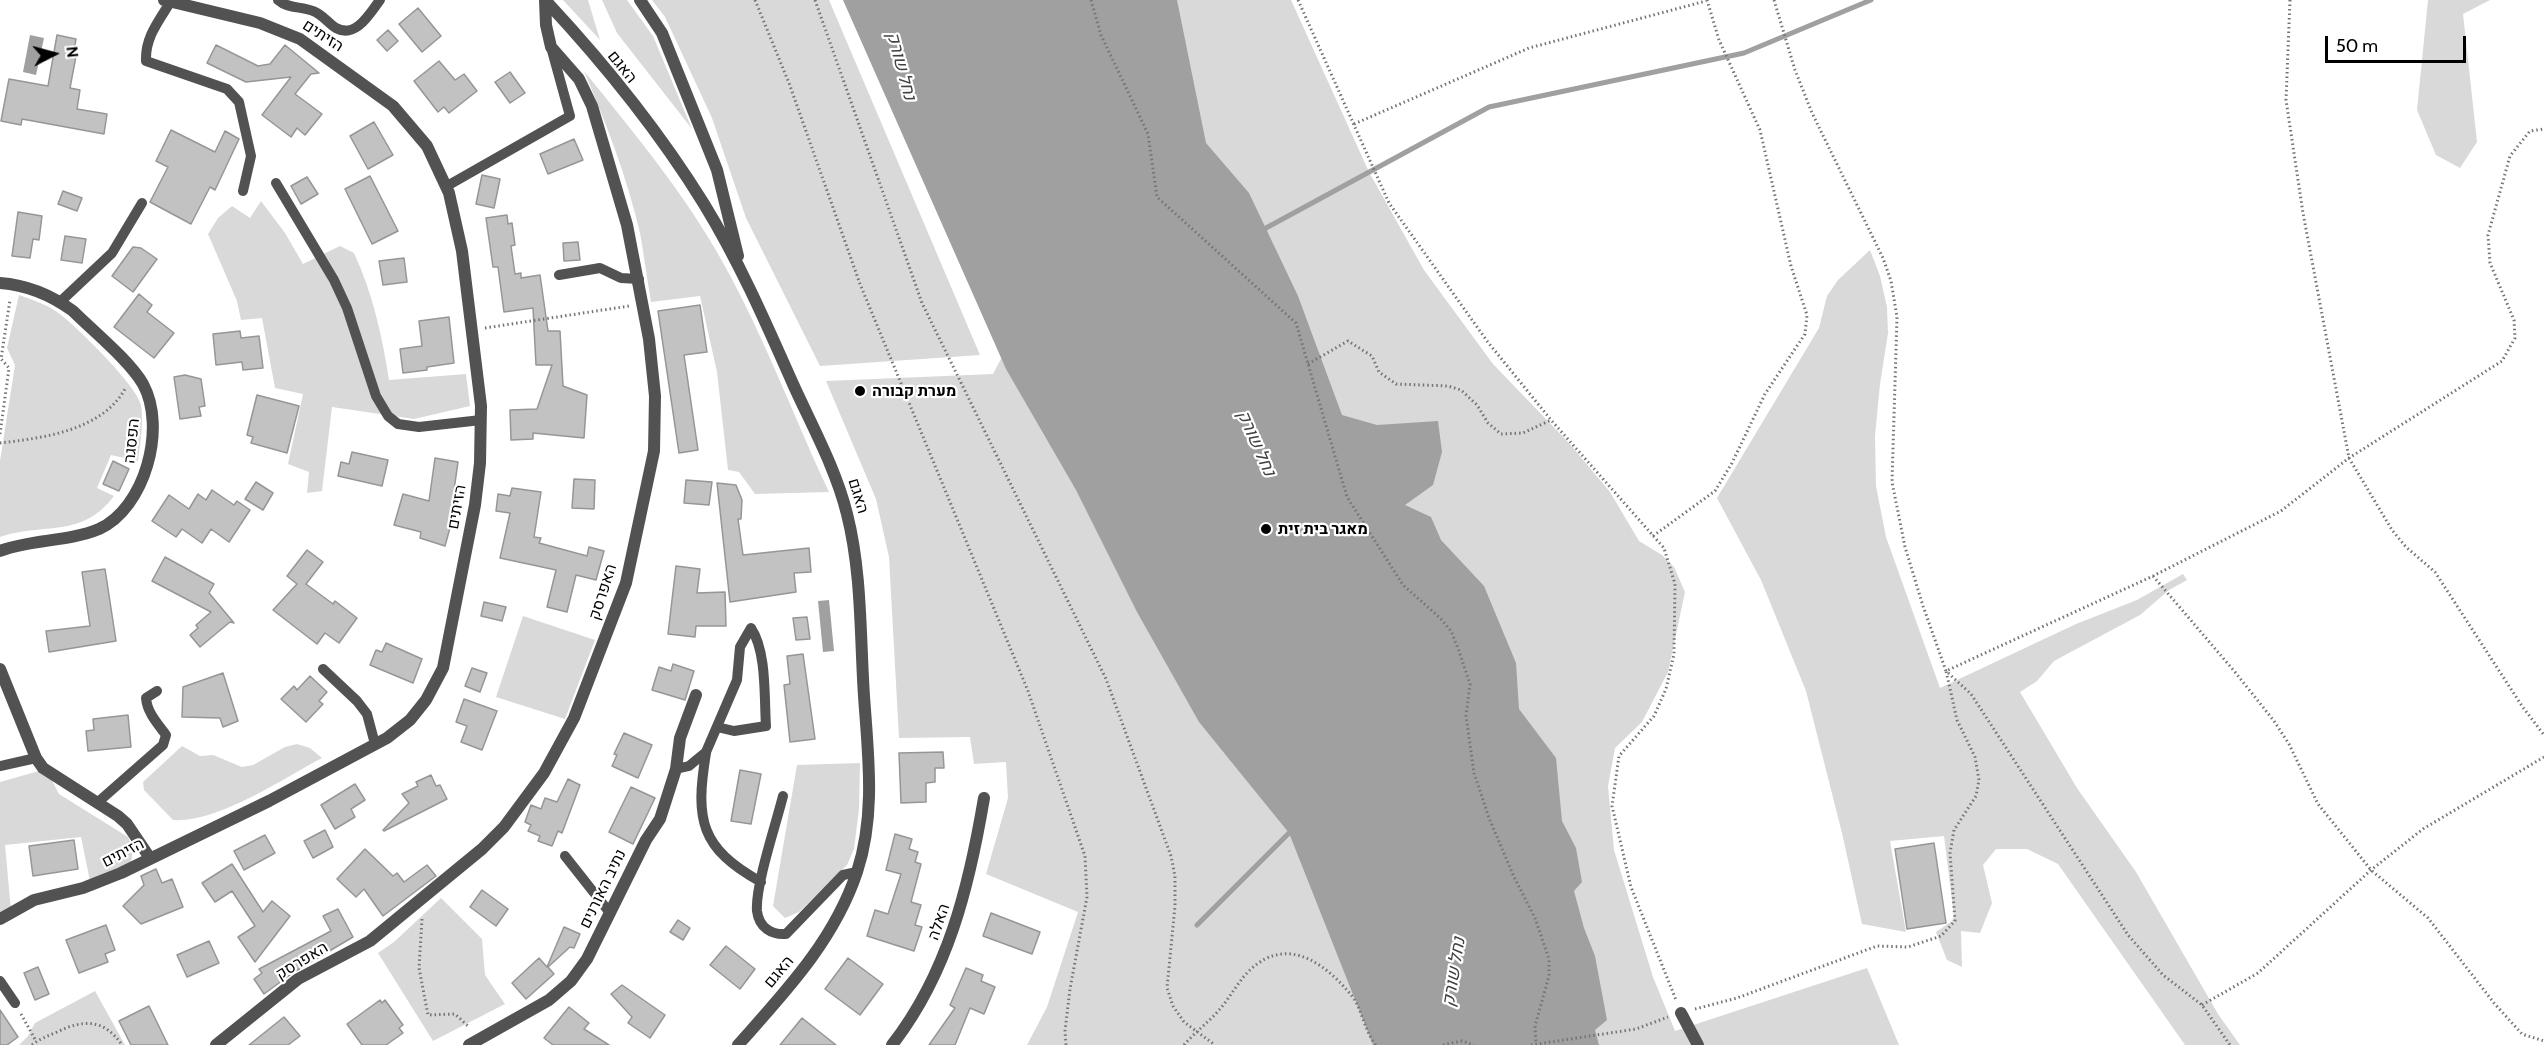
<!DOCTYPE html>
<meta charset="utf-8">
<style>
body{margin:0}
#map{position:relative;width:2544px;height:1045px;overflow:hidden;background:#fff;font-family:Cabin,sans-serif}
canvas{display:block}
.north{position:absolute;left:24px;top:24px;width:60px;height:60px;-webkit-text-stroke:4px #fff;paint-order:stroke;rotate:84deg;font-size:16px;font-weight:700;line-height:24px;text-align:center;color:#000}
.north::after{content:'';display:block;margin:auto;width:21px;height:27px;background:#000;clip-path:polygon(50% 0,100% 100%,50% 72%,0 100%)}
.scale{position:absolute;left:2325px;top:36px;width:141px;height:27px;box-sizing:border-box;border:3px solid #000;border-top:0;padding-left:8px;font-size:18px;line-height:21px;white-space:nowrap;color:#000;-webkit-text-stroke:4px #fff;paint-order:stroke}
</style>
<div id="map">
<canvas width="2544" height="1045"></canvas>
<div class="north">N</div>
<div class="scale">50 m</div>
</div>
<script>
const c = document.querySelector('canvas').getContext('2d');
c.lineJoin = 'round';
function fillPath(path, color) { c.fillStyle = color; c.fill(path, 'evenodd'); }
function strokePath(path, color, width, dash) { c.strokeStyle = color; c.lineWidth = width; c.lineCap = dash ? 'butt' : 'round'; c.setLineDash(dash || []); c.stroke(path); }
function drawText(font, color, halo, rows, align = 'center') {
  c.font = font + ' Cabin,Heebo,sans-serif'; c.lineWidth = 4.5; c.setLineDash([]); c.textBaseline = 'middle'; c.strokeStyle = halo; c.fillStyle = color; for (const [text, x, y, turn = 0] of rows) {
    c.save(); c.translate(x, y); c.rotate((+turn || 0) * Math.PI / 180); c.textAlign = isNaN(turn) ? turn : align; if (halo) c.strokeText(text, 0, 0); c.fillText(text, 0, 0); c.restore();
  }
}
const green = new Path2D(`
 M563,0H588L600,40Z
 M602,0H627L653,36L692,129L617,33Z
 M652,0H829L980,355L820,366L746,218L712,118L665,17Z
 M1076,0H1291L1369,172L1424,270L1493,364L1569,443L1610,492L1639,541L1662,555L1674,567L1685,592L1668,672L1642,722L1615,748L1608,786L1614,850L1653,977L1675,1031L1867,968L1899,1045H1027L1047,1007L1078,912L986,874L1008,798L1006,762L974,764L970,737L899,738L889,557L876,499L826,381L993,374L1100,171Z
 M2428,0H2490L2463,14L2477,142L2460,168L2436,155L2417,110Z
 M584,71C630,128 677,184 714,247C760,325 791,411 829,492L755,494L739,472L728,470L717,372L700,296L651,302C647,279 644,255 640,233C627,177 606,123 584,71Z
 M261,201L285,233L303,264L340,246L354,253C373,294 382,336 389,380L466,374L470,406L414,419L332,407L322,491L307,493L309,472L288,464L303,394L275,388L262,318L241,320L237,301L208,234L218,218L232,206L250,218Z
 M1870,250L1880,276L1887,307L1888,333L1880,384L1875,436L1876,486L1886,537L1940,688L2076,624L2137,600L2183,574L2187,580L2169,590L2140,615L2054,661L2037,681L2020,692L2077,788L2136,872L2218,1014L2240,1045H2185L2058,864L2027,849H1996L1983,865L1992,903L1980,933L1961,931L1962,967L1947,960L1936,932L1952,921L1954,916L1944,836L1890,841L1906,932L1862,924L1842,833L1806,691L1761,580L1717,498L1819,328L1827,296L1838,280Z
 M19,295C33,300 49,305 61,315C78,328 137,386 141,405C144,422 140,444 138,461L111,455L97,488L114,496C82,539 44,522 0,537V461L15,365L7,348Z
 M523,616L595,640L565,719L496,697Z
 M297,744L310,748L322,758C282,779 218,823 173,820L144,790L143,782L182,746L200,756L213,755L242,767L253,765L285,747Z
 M860,763L859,809L854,849L847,865L799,912L785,918L773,906L797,765Z
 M46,769L59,794L128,837C143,868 116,882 92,891L81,837L5,845L11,910L0,915V782Z
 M441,898L482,939L485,975L505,1004L433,1041L378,953L394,942Z
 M95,991L125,1045H19L28,1036L35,1023Z`);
const water = new Path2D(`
 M843,0H1177L1206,143L1249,193L1298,296L1342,415L1377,425L1438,421L1442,452L1433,485L1405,505L1431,517L1441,540L1484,586L1516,663L1519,709L1556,758L1562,821L1576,848L1582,882L1574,891L1584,928L1595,956L1607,1020L1595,1030L1599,1045H1373L1289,833L1199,722L1137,612L1076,490L1006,369Z
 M30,35L44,38L36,75L23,72Z
 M829,600L834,651L823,652L818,601Z`);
const stream = new Path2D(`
 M1261,233L1266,228L1489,107L1744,53L1871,0
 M1197,925L1293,829`);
const building = new Path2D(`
 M418,8L441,36L422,52L399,24Z
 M388,30L398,41L387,51L377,40Z
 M57,35L76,39L73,56H76L70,88L80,90L77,109L107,114L104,134L22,119L21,125L1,121L9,79L48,86Z
 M216,45L258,66L270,64L285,45L319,73L311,74L295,94L322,114L305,135L297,128L291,137L262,115L291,77L246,82L207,63Z
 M439,61L455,80L464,74L477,91L449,113L444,107L438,112L414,81Z
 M510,72L525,93L510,103L495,82Z
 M374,122L393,155L368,169L350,136Z
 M171,130L215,152L225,131L239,139L215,190L210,187L191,224L150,202L168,167L156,161Z
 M574,139L583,160L548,174L540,154Z
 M482,175L500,179L494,208L476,204Z
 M370,176L398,231L372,244L345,189Z
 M307,177L318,194L301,204L291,186Z
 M63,191L82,198L77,211L58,204Z
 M18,212L42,216L39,240L33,239L30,258L12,256Z
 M507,215L508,224L512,223L515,245L511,246L515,274L521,273V278L540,275L548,331H560L563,386L587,395L584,438L533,433V439L511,440L510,410L537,409L552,365H536L533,308L504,312L498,267H493L486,218Z
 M65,236L86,239L82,263L61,260Z
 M578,242L580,260L564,261L563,243Z
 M133,247L141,248L157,259L133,292L112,276Z
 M404,258L407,282L383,285L379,261Z
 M139,294L152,305L147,312L174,333L154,358L114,327Z
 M700,305L707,352L684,355L698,450L679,453L658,311Z
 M449,317L454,363L427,367V370L403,373L400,349L422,346L419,321Z
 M240,331L241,338L259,336L263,368L243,370L242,362L216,365L213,334Z
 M185,375L201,379L205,406L199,407L201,416L180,419L174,377Z
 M257,395L299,406L287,453L251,443L253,437L247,435Z
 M352,452L388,460L382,486L338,476L341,462L349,464Z
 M435,458L458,462L452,504L456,506L445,546L420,538L421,532L394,525L403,494L429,501Z
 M113,461L129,469L119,491L103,484Z
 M574,479L595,480L594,509L572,508Z
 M686,480L712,482L709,505L684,503Z
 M256,482L273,493L263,510L245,499Z
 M717,483L736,485L742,500L741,519H738L743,555L809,548L811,572L794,573L796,592L730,602Z
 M512,488L541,492L534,537L541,538L539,543L587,556L589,547L604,551L596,580L576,575L567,612L547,607L556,570L500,558L510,513L496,511L498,494L510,496Z
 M212,490L234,505L237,501L250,510L229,542L211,529L202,543L182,529L176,537L152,521L169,495L189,509L198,494L206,500Z
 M307,550L323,562L306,584L333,604L335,601L357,618L339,643L325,633L317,644L273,610L297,584L287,576Z
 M165,557L214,584L209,593L234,623L230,622L200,647L190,635L198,628L196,625L211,612L152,581Z
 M676,566L700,569L697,593L725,592L726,626H696L695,637L668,634Z
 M105,569L116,641L49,652L46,631L90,626L82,572Z
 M484,602L506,607L502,621L481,616Z
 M807,617L810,639L796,640L793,618Z
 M386,643L422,659L413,683L370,665L376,650L382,652Z
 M803,654L815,739L790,742L784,685L790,684L787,656Z
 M673,664L694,671L685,700L652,690L659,667L671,671Z
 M472,668L487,673L480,692L465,686Z
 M223,673L238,721L223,727L220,718L182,717L183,687Z
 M310,676L327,692L319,701L323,704L306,722L281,699L294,686L297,690Z
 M464,699L497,711L482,750L461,742L467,726L456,722Z
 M128,715L131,747L88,751L86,731L94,730L93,719Z
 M624,733L652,745L638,778L612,766L617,755L614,754Z
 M943,752L944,768H935V782L926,783V802L901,803L899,753Z
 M740,770L761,774L751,824L731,821Z
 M431,775L436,786L440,785L447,799L384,831L383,830L409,803L402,794L418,786L416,782Z
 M568,779L580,785L562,833L558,831L552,846L538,841L540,836L528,831L531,825L525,822L531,805L541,809L545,798L557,802Z
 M355,784L365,800L351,809L355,817L335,829L321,805Z
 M631,787L655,798L633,844L609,832Z
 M325,830L333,847L313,858L304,841Z
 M895,834L912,839L909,849L918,852L915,862L921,864L911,902L921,905L915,925L922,927L914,951L867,936L875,910L888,914L901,874L886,870Z
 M265,835L275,853L244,870L234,851Z
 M74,840L78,869L33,876L29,846Z
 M1934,843L1946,923L1907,929L1895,849Z
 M365,849L393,876L397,873L404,882L427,865L436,876L383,916L364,889L356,897L337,879Z
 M232,864L263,912L272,901L290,916L255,962L238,937L255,926L232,891L215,902L202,883Z
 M156,869L162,883L172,879L183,907L141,924L123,906L144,885L141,876Z
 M482,890L508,909L496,926L470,907Z
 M338,909L353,937L294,972L264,994L254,979L262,973L259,969L331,931L323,916Z
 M991,913L1040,932L1032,954L983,936Z
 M678,920L690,928L683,940L670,932Z
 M106,925L115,950L105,954L108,962L79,973L66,940Z
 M564,927L580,934L574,948L570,947L548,967L554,974L526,999L512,983L539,958L547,967Z
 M209,941L219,963L187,977L177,955Z
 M726,946L755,969L740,989L710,965Z
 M848,958L883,984L860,1015L825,989Z
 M38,967L49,994L35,1000L24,973Z
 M966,968L983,975L981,981L995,987L984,1014L970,1008L955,1045H929L955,1008L950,1005Z
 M622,985L665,1015L650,1038L628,1023L632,1017L611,994Z
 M380,1000L382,1003L385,1000L403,1025L399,1028L403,1033L386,1045H362L347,1024Z
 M149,1006L168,1045H131L119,1021Z
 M569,1007L589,1023L584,1029L609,1045H553L544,1038Z
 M0,1010L18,1037L7,1045H0Z
 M284,1017L300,1036L288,1045H249Z
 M802,1018L836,1045H780Z`);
const path = new Path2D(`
 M755,0L789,83L860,284L1028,691L1085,856L1087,897L1070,989L1065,1031L1066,1045
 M815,0L922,303L1106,679L1171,856L1175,876V906L1167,988L1173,1006L1184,1022L1215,1045
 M1091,0L1101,35L1148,134L1157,197L1296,323L1347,497L1403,585L1440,618L1451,631L1459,651L1470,684L1466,716L1474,773L1489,818L1514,877L1535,918L1549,959V976L1535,1026L1536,1044
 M1298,0L1389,203L1487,341L1551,420L1664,548L1675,584L1674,654L1666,689L1654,716L1619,756L1612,806L1631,887L1676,1000
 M1774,0L1795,70L1812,113L1883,258L1891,281L1897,317L1892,482L1905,547L1923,606L1946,671L1971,694L2128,935L2163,975L2202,1005L2230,1045
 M2290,0L2286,100L2303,213L2349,458L2392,530L2406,547L2435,572L2522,706L2544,735
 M1354,124L1529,48L1706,1
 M485,328L629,306
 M1308,364L1348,341L1372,356L1379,372L1396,384L1448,386L1461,390L1477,405L1488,423L1501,434L1523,433L1551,420
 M0,434L9,368L1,359L10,300
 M0,443C44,438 104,430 126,387
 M1653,536L1715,491L1732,463L1765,394L1805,334L1807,315L1791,266L1760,130L1719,40L1707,0
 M2153,576L2235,672L2274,721L2289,744L2318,804L2371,870L2428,918L2494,1003L2522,1034L2544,1041
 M422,919L419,968L428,1015L455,1014L469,1027
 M2202,1005L2258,973L2371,870L2423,829L2544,757
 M1695,1009L1737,998L1877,946L1908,947L1941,936L1955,921L1950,853L1954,830L1976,796L1979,780L1975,757L1957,720L1946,671L2153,576L2281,511L2349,458L2502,361L2515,338L2514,320L2490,263L2488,235L2510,156L2530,131L2544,129
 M21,1014L36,1041
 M32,1045C39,1039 48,1036 57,1032C84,1019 104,1019 122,1045
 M1184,1045C1195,1032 1209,1022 1220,1009C1231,996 1239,980 1251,969C1288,935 1326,964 1352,996C1363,1011 1364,1031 1376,1045
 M1443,1045L1462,1041L1474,1045
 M1531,1045L1636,1029L1668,1017`);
const service = new Path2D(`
 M278,0C288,9 301,6 313,11C322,14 328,23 336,28C356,39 370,13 380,0
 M171,1C159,21 145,37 146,61L227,89L239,102L251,156L243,191
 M276,183L334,280L347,308L376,396L388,416L398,424L419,427L481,420
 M447,186L570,116L551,47
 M559,275L600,268L621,278L639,279
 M60,302L112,253L142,203
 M323,669L357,701L367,714L375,744
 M706,753C695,820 700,848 761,882
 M0,766L36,758
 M676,769L689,766L706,752L737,680L740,647L751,628C767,652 764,697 766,726L734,731L717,727
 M783,796C776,824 755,886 757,911C759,928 772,935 786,934L843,875L857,872
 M97,803L163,745L166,735C157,723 147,712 146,698L157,691
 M565,856L610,913
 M0,981L15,1003`);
const minor = new Path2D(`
 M545,0C602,61 660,133 704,204C739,261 766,323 793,384C812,426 836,469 847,514C862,573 860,636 864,696C868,755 876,814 857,872C834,941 785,992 738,1045
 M640,0L662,33L717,170L738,256
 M0,283C28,285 51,295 73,311C93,331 129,360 143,384C167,428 145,508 99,529C68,542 31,539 0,551
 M0,669L36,758L43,768L118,816L127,824L150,858
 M0,919L34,900L83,888L121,873L269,801L387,738L410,720L426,700L443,668L475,505L480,463L481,406L462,251L449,193L427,146L393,106L300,39L260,23L164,0
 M1681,1013L1698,1045
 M216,1045L298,979L370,941L482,849L504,827L544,773L574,718L626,583L654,451L655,396L649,339L627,225L592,106L579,79L551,47L546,25L545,0
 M469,1045L549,1000L571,981L587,959L646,840L660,819L676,769L680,738L696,695
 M892,1045C948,973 969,887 984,798`);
const markers = [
 [860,391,6,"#000"],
 [1266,529,6,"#000"]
];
const streetNames = [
 ["הזיתים",323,36,33],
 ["האגם",622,67,51],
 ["הפסגה",132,441,-84],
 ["האגם",858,496,73],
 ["הזיתים",457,507,-80],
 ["האפרסק",603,592,-72],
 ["הזיתים",123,853,-27],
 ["נתיב האורנים",603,889,-64],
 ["האלה",939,922,-71],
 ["האפרסק",302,961,-31],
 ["האגם",779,972,-50]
];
const poiNames = [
 ["מערת קבורה",872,391],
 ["מאגר בית זית",1278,529]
];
const waterNames = [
 ["נחל שורק",901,66,75],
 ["נחל שורק",1256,443,66],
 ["נחל שורק",1454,972,-81]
];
fillPath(green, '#d9d9d9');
fillPath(water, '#a0a0a0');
strokePath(stream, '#a0a0a0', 5);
fillPath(building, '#c2c2c2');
strokePath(building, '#969696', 1.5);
strokePath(path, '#747474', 3, [1.5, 3]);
strokePath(service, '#525252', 10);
strokePath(minor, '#525252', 12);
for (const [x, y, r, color] of markers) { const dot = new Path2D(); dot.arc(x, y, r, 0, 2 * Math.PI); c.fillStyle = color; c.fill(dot); strokePath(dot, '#fff', 2); }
drawText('16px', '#000', '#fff', streetNames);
drawText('bold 16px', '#000', '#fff', poiNames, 'left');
drawText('italic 18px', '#414141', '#fff', waterNames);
</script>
